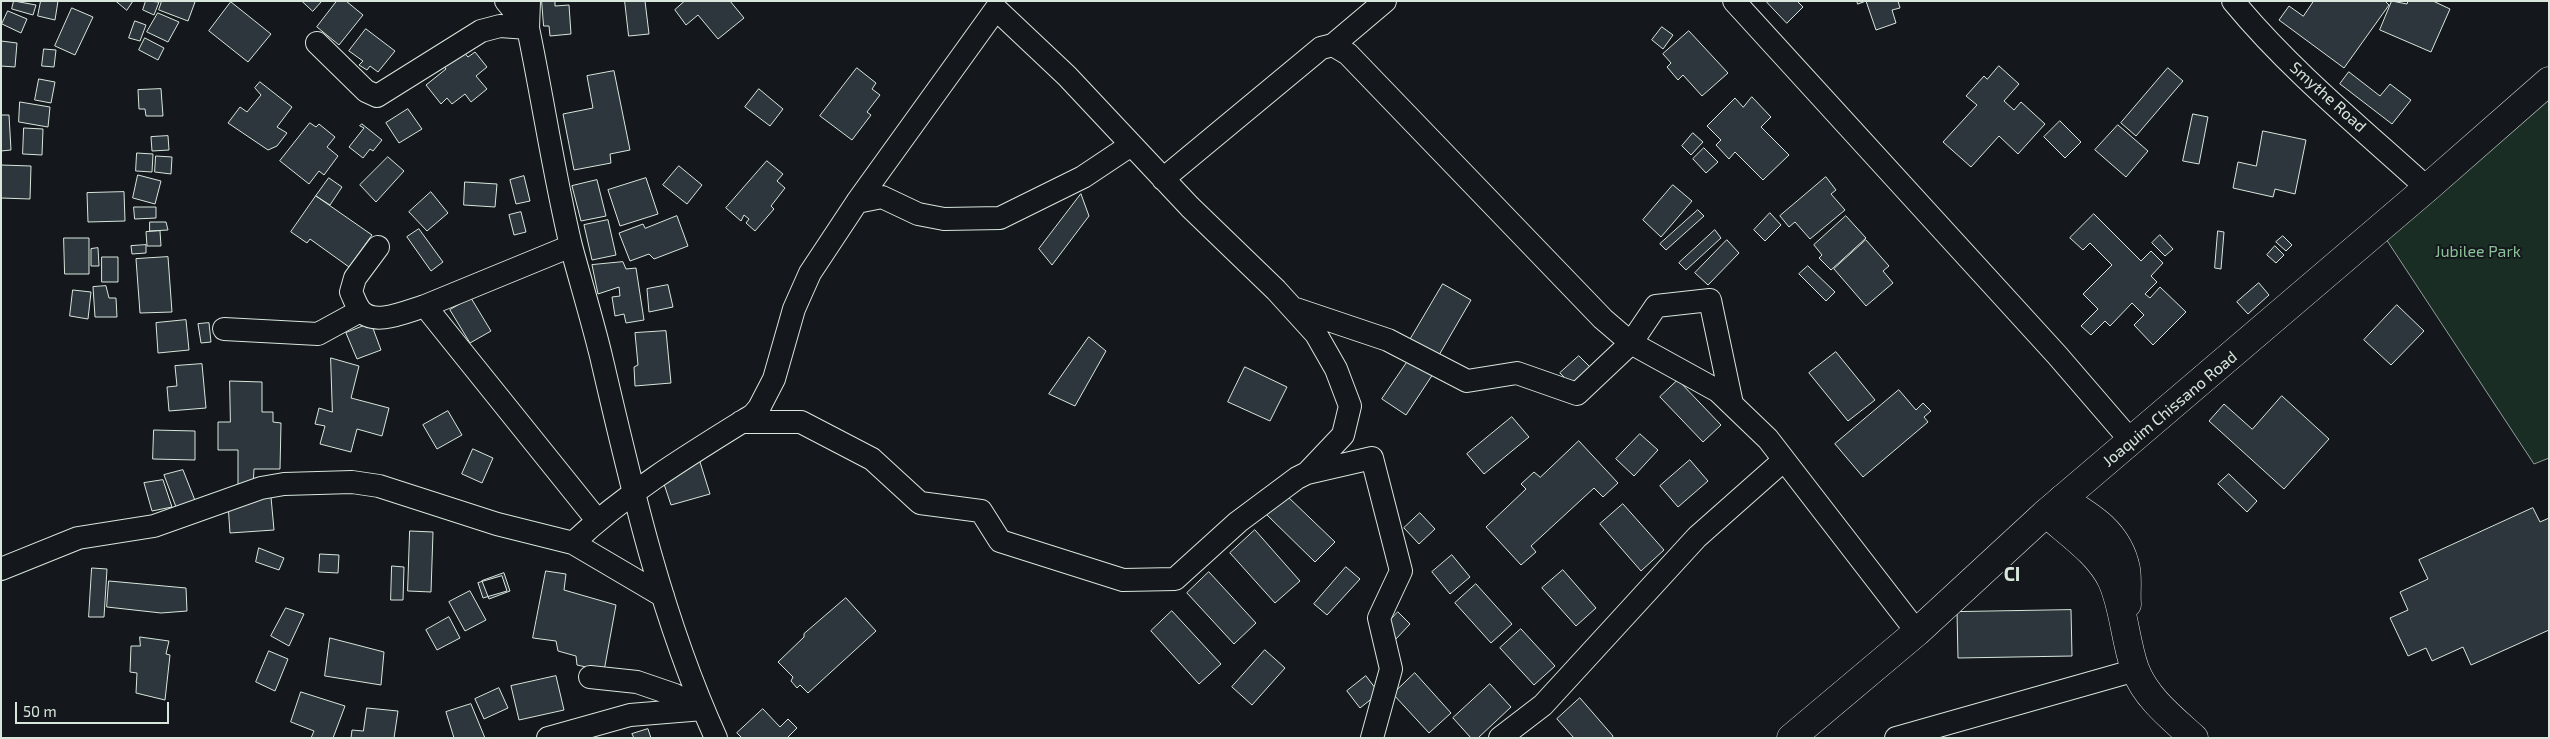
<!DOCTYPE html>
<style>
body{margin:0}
#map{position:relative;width:2550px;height:739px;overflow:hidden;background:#14181c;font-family:"Exo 2",sans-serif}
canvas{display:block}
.frame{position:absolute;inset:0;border:2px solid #d8e6dc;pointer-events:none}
.scale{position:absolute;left:15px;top:702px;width:154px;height:22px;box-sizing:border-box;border:2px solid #d8e6dc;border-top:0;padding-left:6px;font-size:15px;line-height:18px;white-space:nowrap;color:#d8e6dc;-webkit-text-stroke:4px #14181c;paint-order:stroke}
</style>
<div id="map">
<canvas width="2550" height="739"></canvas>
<div class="frame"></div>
<div class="scale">50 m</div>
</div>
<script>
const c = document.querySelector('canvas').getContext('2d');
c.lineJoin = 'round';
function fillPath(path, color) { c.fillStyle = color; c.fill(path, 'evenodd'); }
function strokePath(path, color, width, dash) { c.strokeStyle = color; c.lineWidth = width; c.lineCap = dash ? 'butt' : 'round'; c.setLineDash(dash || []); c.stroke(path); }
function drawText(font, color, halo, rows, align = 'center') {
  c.font = font + ' "Exo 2",sans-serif'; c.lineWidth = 4; c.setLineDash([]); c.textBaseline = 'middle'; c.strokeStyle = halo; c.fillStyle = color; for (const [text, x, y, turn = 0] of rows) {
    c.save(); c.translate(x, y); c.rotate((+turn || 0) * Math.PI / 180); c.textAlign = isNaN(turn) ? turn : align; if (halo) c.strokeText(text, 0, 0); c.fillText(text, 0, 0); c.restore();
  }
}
const green = new Path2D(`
 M2549,99V458L2534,464L2386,239Z`);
const building = new Path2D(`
 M14,1L36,5L33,15L12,9Z
 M41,1H58L55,20L38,16Z
 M116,1H133L127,10Z
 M146,1L159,2L154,15L143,10Z
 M162,1H192L195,2L188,21L159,10Z
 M302,1H322L313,11Z
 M337,1H346L363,15L339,45L317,27Z
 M542,1H555V6L569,5L571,34L550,36L549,26H544Z
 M625,1H645L649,34L629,36Z
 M685,1H730L744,18L718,39L698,15L686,25L675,10Z
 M1766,1H1797L1803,7L1787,23Z
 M1857,1H1898L1900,8L1892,10L1896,23L1876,30L1866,1L1858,4Z
 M2314,1H2385L2389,5L2344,68L2279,20L2289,6L2303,16Z
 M2392,1L2407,4L2408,1H2433L2450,9L2431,52L2380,30Z
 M231,2L271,34L248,62L209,31Z
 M72,8L93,17L75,55L55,46Z
 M8,11L27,19L21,33L2,24Z
 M158,13L179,22L168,42L147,32Z
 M135,21L146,25L140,41L129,38Z
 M1662,27L1673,35L1663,49L1652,40Z
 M366,29L395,51L378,72L370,66L367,70L359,65L363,61L349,51Z
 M1689,31L1728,73L1702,96L1683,75L1678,80L1667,67L1671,63L1663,54Z
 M145,38L164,48L158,60L139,50Z
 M1,41L17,43L15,67L1,66Z
 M44,49L56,50L54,67L42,66Z
 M461,49L468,57L475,52L487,67L476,76L487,89L471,102L465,94L452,104L447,98L441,104L426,85L446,69L442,64Z
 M1999,66L2019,84L2004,101L2014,110L2021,102L2045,124L2018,154L1999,136L1971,167L1943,142L1977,105L1966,96L1984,76L1987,79Z
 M857,68L876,83L872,89L880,95L867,112L871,115L852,140L820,116Z
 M2168,68L2183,81L2136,136L2121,123Z
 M614,71L630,150L610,154L611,163L574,170L563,114L593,108L587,76Z
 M2349,72L2380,96L2390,84L2411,100L2392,124L2340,84Z
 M39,79L55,82L51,103L35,100Z
 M260,82L292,107L277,127L287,133L277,146L268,150L228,123L240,107L247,112L261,95L255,88Z
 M161,89L163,116H146L145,109H139L138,90Z
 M759,89L783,109L770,126L745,107Z
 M1752,97L1771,117L1761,127L1789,155L1763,180L1735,152L1729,159L1716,145L1721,140L1707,126L1735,98L1743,107Z
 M20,102L50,107L48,127L19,122Z
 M408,109L422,129L399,143L386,123Z
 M2193,114L2208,117L2199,164L2183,161Z
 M1,115H9L11,150L1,151Z
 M2060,121L2081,142L2065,158L2044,137Z
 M310,123L316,127L319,124L335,137L327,147L338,156L324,175L319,171L309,184L280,161Z
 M362,124L382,140L373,151L370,149L363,158L349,147L364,128L360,126Z
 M2118,125L2148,151L2126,177L2095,150Z
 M24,128L43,129L42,155L23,154Z
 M2263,131L2306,140L2295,194L2275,189L2273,197L2233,188L2238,162L2256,166Z
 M1693,133L1703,142L1691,155L1682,146Z
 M168,136L169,150L152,151L151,137Z
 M1704,148L1718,162L1706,173L1693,159Z
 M137,153L153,154L152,172L136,171Z
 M156,156L172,157L171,174L155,172Z
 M388,157L404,171L376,202L360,185Z
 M767,161L783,174L777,181L785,188L771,206L774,209L755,231L746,223L749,219L744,215L741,221L726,208Z
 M1,165L31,166L30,199L1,198Z
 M679,166L702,185L687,204L663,185Z
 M138,175L161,181L155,204L133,198Z
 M524,176L530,201L516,204L510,180Z
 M1826,177L1836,190L1831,194L1845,210L1810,239L1795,222L1789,227L1780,216Z
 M329,178L342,187L330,205L316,196Z
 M646,178L658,214L620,226L608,190Z
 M597,180L606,216L581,221L572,186Z
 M465,182L497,184L495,207L464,205Z
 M1673,185L1692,201L1661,237L1643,220Z
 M124,192L125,221L88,222L87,193Z
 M431,192L448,213L427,231L409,212Z
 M1081,194L1089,216L1052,265L1039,249Z
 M316,196L372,235L349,267L310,239L307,243L291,232Z
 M134,207H156V218L135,219Z
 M1698,210L1704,216L1666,250L1660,244Z
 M521,212L526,232L514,235L509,215Z
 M1770,213L1781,225L1765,241L1754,230Z
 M2094,214L2141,261L2151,251L2163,263L2151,276L2157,282L2145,294L2150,298L2160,287L2186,312L2153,345L2134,325L2144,315L2132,303L2110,326L2105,321L2091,335L2081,326L2098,309L2083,294L2112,265L2090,243L2083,250L2070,238Z
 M677,216L688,246L654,259L649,254L630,261L619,233L643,224L645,228Z
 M1846,216L1866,238L1831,270L1819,258L1822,255L1814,245Z
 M608,220L616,255L592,260L584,225Z
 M150,222H166L168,230L150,231Z
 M419,229L443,262L431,271L407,237Z
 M1715,230L1721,238L1686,270L1679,263Z
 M160,231L161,246H147L146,232Z
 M2218,231L2224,232L2221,269L2215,268Z
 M2160,235L2173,249L2165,256L2152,243Z
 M2283,236L2292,245L2286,251L2276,242Z
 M64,238H89V274H65Z
 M1727,240L1739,253L1708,285L1695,273Z
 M1866,240L1889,266L1883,271L1893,283L1866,306L1834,269Z
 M146,245V253L132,254L131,246Z
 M2275,246L2284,255L2276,263L2267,255Z
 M98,248L99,266H91V249Z
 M102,257H118V282H102Z
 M168,257L172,312L140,313L136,259Z
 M623,262L626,269L636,268L644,320L626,323L624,314L615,316L612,297L620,296L619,287L598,294L592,265Z
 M1808,266L1835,292L1826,301L1799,274Z
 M2259,283L2269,295L2248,314L2237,302Z
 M1443,284L1471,300L1435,362L1407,345Z
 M668,285L673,307L649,312L647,289Z
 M106,286L109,298H116L117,317H95L93,287Z
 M73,290L91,292L88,319L70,316Z
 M471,298L491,331L470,343L450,310Z
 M2397,305L2424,331L2391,365L2364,340Z
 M186,320L189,350L158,353L156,323Z
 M209,323L211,342L201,343L198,324Z
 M371,323L381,350L357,359L346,333Z
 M666,331L671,383L635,386L634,367L638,365L635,333Z
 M1089,337L1106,351L1075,406L1049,394Z
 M1836,352L1875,400L1848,421L1809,373Z
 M1579,356L1593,370L1575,388L1560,373Z
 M331,358L359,366L351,398L389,408L382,436L357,429L351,452L320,444L325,426L315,424L319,408L332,412Z
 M1410,358L1433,374L1406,415L1382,399Z
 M202,364L206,408L169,411L167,387L177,386L175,366Z
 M1245,367L1287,387L1270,421L1228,402Z
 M1678,380L1721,425L1703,442L1660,397Z
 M230,381L262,382V412H273V422L281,423L280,469H254L253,487L238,486V450H218V422H230Z
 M1899,390L1916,410L1923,403L1931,411L1924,417L1928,422L1863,477L1835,444Z
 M2282,396L2329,439L2284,489L2209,421L2224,404L2252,429Z
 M448,411L462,435L437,449L423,425Z
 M1512,417L1529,437L1484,474L1467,454Z
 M154,430L195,431V460L153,459Z
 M1640,434L1658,450L1634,476L1616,459Z
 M1579,441L1618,483L1603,497L1594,488L1531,546L1536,552L1521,565L1486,527L1526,489L1521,484L1534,472L1540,477Z
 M473,449L493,458L482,483L462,474Z
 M1690,460L1708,481L1678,507L1660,486Z
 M700,462L710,494L671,505L661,475Z
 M183,470L196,503L179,515L164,475Z
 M2229,474L2257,501L2247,512L2218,484Z
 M163,480L172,507L152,511L144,483Z
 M1286,495L1335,542L1315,562L1266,514Z
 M271,497L274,530L230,533L228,504Z
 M1623,504L1664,550L1641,571L1600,524Z
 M2533,508L2540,522L2549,518V630L2471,665L2463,647L2432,661L2426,648L2408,656L2390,618L2408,610L2400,592L2428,579L2419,560Z
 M1420,513L1435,529L1419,544L1404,528Z
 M1255,530L1300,581L1275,603L1230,553Z
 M410,531L433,532L431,592L408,591Z
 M259,548L284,558L279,570L256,562Z
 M320,554L339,555L338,573L319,572Z
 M1452,555L1470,577L1450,594L1432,572Z
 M392,566L404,567L403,600H391Z
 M1346,567L1360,579L1327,615L1314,604Z
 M92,568L107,569L104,617H89Z
 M1563,570L1596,608L1576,626L1542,588Z
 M546,571L566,574L564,590L616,605L604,671L577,665L576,656L558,651L556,641L533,638Z
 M1209,572L1256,623L1234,644L1187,593Z
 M504,573L510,591L489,599L482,581Z
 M502,576L507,591L483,598L478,583Z
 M109,581L186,588L187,611L161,613L107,607Z
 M1476,584L1512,624L1491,643L1455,603Z
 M470,591L486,620L465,631L449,602Z
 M846,598L876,631L808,693L800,685L797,688L791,681L793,677L778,662L804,637V634Z
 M286,608L304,614L289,646L271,636Z
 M2071,610L2072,656L1958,658L1957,612Z
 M1172,611L1221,664L1199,684L1151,631Z
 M1398,612L1410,624L1395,640L1383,628Z
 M449,617L460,638L437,650L426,630Z
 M1521,629L1555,666L1534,685L1500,648Z
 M140,637L169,641L166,654L170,655L165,700L136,693L137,673L130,672L131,646H140Z
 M330,638L384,652L381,685L325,676Z
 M1265,650L1285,668L1252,705L1232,687Z
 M269,651L288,659L275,691L256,682Z
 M1415,673L1451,713L1429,733L1393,694Z
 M556,676L564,710L519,720L511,686Z
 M1366,676L1379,693L1360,708L1347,691Z
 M1490,684L1511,707L1478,738H1471L1453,718Z
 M499,688L508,708L484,719L475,699Z
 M301,692L345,706L333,738H311L314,731L291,722Z
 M1580,698L1613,736L1612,738H1574L1557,719Z
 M471,704L485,738H454L446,712Z
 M367,708L398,711L394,738H351L352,730L363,731Z
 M763,709L780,727L788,719L797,728L787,738H742L737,733Z
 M648,729L651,738H634L632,734Z`);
const minor = new Path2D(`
 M506,1L528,28
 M529,1L528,28C543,100 554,175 571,246C581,283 592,319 601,356C631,485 661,617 716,738
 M1734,1L2057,355L2132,442
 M2233,1C2290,70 2361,128 2427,188
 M317,43L366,91L377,96L481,31L500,26L528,28
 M1333,45L1385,1
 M1163,179L1321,48L1333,45L1348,54L1603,319L1631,343L1718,391L1768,439L1917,632
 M857,202L882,197L918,214L944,219L1000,218L1083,177L1131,145
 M571,246L425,306L597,520
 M378,247L355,278L351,292C354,298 356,305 360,310C374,327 407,311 425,306
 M1296,309L1388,340L1467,381L1517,373L1577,394L1631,343L1656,306L1710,300L1732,404
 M224,329L318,334L360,311
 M741,422H801L872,459L920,503L981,511L1000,541L1123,580L1175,579L1238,522L1297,478L1307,473L1372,458L1401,571L1379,618L1391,669L1372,738
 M1,569L78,538L154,526L261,488L284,484L352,482L379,486L497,524L573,543
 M663,596L573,543C627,492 690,454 753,415L759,408L774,379L794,309L810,273L857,202L996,9L1067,76L1190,207L1276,290L1316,334L1336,369L1350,406L1343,435L1307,473
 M548,738L630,715L703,709L675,695L637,682L590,677
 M1500,738L1543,705L1697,537L1784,460
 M1896,738L2136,670`);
const major = new Path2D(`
 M2062,499C2091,516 2119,533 2126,569C2128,580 2126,593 2127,604
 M2046,513C2068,533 2099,553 2112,581C2124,608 2125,641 2135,669C2146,698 2172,718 2194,738`);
const highway = new Path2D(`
 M1791,738L1917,632L2046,513L2427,188L2549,81`);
const streetNames = [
 ["Smythe Road",2328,97,42],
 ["Joaquim Chissano Road",2170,409,-40]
];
const parkNames = [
 ["Jubilee Park",2478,252]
];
const quarterNames = [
 ["CI",2012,575]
];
fillPath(green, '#1a2d24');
strokePath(green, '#939e99', 1);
fillPath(building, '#2c363c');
strokePath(building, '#d8e6dc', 1);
strokePath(minor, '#d8e6dc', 24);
strokePath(major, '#d8e6dc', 29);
strokePath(highway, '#d8e6dc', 29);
strokePath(minor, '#14181c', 22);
strokePath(major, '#14181c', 28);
strokePath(highway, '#14181c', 28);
drawText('16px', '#d8e6dc', '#14181c', streetNames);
drawText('16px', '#8ac095', '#14181c', parkNames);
drawText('bold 19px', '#d8e6dc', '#14181c', quarterNames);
</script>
